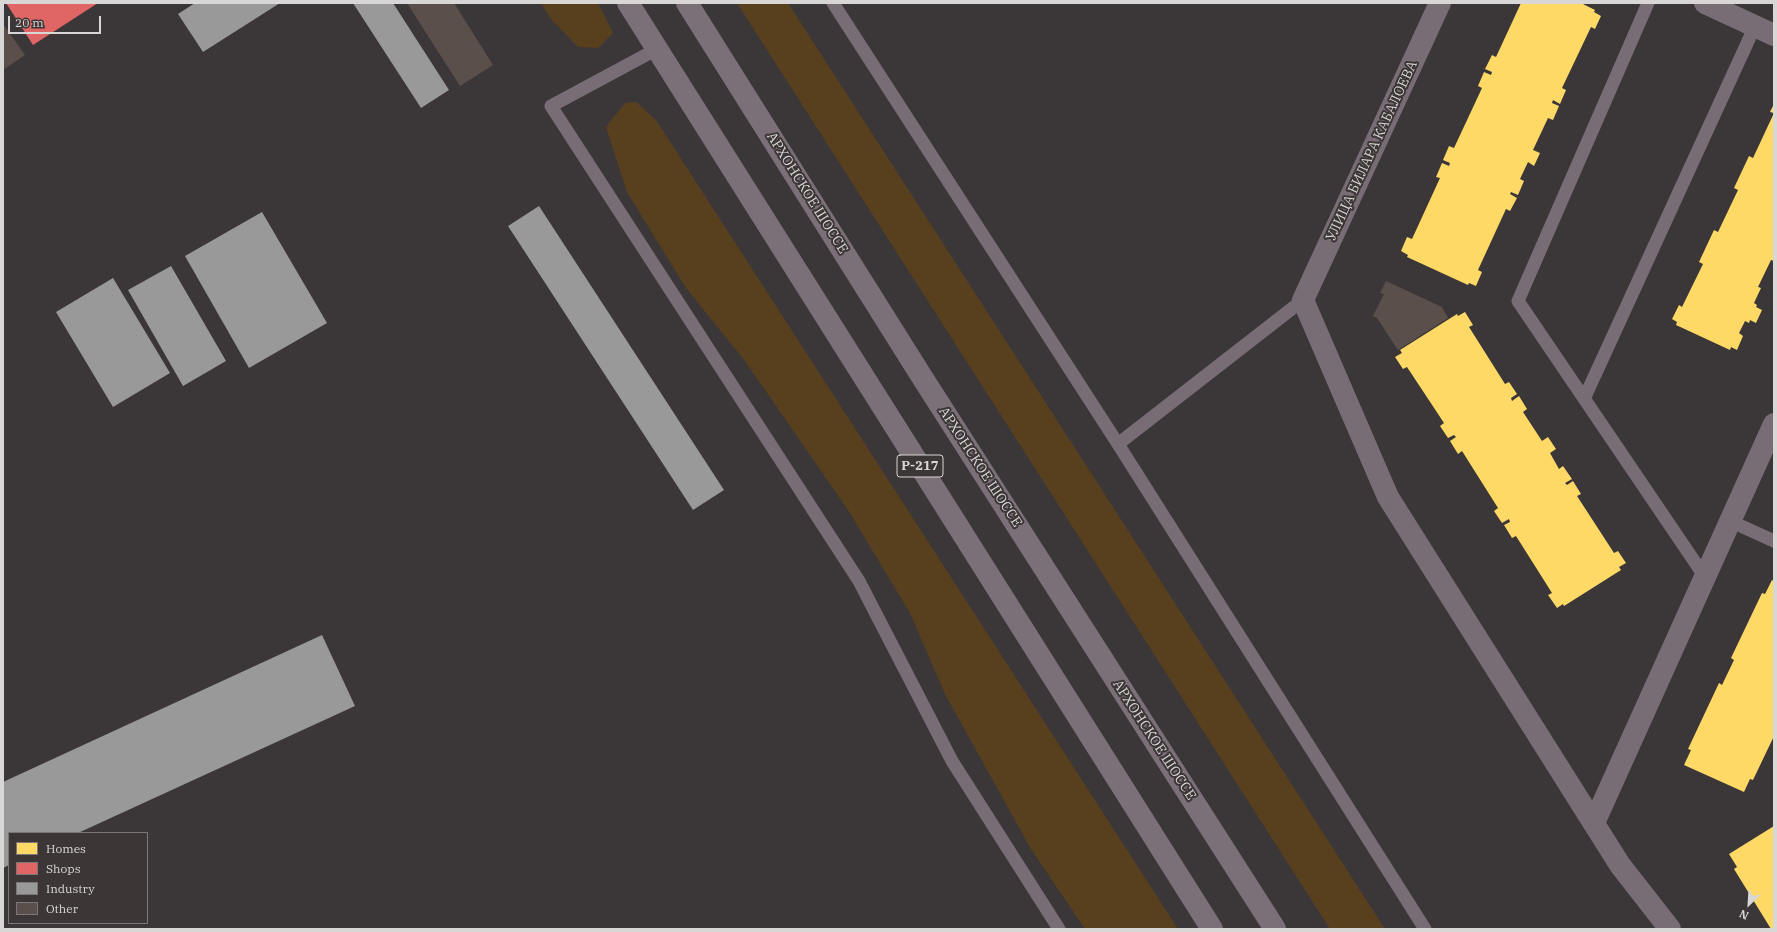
<!DOCTYPE html>
<meta charset="utf-8">
<style>
body{margin:0}
#map{position:relative;width:1777px;height:932px;overflow:hidden;background:#3b3738;font-family:"IBM Plex Serif",serif}
canvas{display:block}
.frame{position:absolute;inset:0;border:4px solid #d9d6d6;pointer-events:none}
.legend{position:absolute;left:8px;top:832px;width:140px;height:92px;box-sizing:border-box;background:#3c3637;border:1px solid #7b7677;margin:0;padding:5px 7px;list-style:none;font-size:12px;color:#d9d6d6}
.legend li{display:flex;align-items:center;gap:8px;height:20px}
.legend b{width:20px;border:1px solid #7b7677}
.north{position:absolute;left:1729px;top:884px;width:40px;height:40px;-webkit-text-stroke:3px #3c3637;paint-order:stroke;rotate:205deg;font-size:11px;font-weight:700;line-height:16px;text-align:center;color:#d9d6d6}
.north::after{content:'';display:block;margin:auto;width:14px;height:18px;background:#d9d6d6;clip-path:polygon(50% 0,100% 100%,50% 72%,0 100%)}
.scale{position:absolute;left:8px;top:16px;width:93px;height:18px;box-sizing:border-box;border:2px solid #d9d6d6;border-top:0;padding-left:5px;font-size:12px;line-height:14px;white-space:nowrap;color:#d9d6d6;-webkit-text-stroke:3px #3c3637;paint-order:stroke}
</style>
<div id="map">
<canvas width="1777" height="932"></canvas>
<div class="frame"></div>
<ul class="legend">
<li><b style="height:11px;background:#ffd966"></b>Homes</li>
<li><b style="height:11px;background:#e06666"></b>Shops</li>
<li><b style="height:11px;background:#999"></b>Industry</li>
<li><b style="height:11px;background:#5b4f4c"></b>Other</li>
</ul>
<div class="north">N</div>
<div class="scale">20 m</div>
</div>
<script>
const c = document.querySelector('canvas').getContext('2d');
c.lineJoin = 'round';
function fillPath(path, color) { c.fillStyle = color; c.fill(path, 'evenodd'); }
function strokePath(path, color, width, dash) { c.strokeStyle = color; c.lineWidth = width; c.lineCap = dash ? 'butt' : 'round'; c.setLineDash(dash || []); c.stroke(path); }
function drawText(font, color, halo, rows, align = 'center') {
  c.font = font + ' "IBM Plex Serif",serif'; c.lineWidth = 4; c.setLineDash([]); c.textBaseline = 'middle'; c.strokeStyle = halo; c.fillStyle = color; for (const [text, x, y, turn = 0] of rows) {
    c.save(); c.translate(x, y); c.rotate((+turn || 0) * Math.PI / 180); c.textAlign = isNaN(turn) ? turn : align; if (halo) c.strokeText(text, 0, 0); c.fillText(text, 0, 0); c.restore();
  }
}
const green = new Path2D(`
 M541,3H598L613,33L598,48L578,47L551,19Z
 M737,3H788L1385,929H1330Z
 M636,102L656,120L1178,929H1085L1031,849L945,694L910,613L848,510L745,361L686,288L627,192L606,127L625,103Z`);
const homes = new Path2D(`
 M1521,3H1581L1595,10L1594,12L1601,16L1595,29L1591,27L1562,88L1566,90L1560,104L1553,100L1552,103L1559,106L1553,120L1548,118L1533,150L1540,153L1534,166L1528,162L1520,179L1524,181L1518,195L1511,192L1510,194L1517,198L1510,211L1506,209L1478,270L1482,272L1476,286L1469,283L1468,285L1407,257L1408,255L1401,251L1407,237L1412,239L1440,178L1436,177L1442,163L1449,166L1450,163L1443,160L1449,146L1454,148L1482,88L1478,86L1484,72L1491,75L1492,72L1485,69L1492,55L1496,57Z
 M1774,104V261L1771,260L1758,287L1761,288L1754,303L1757,305L1756,307L1762,310L1756,323L1750,320L1749,323L1745,321L1739,333L1743,336L1737,350L1731,347L1730,350L1676,325L1677,322L1672,319L1679,305L1682,307L1703,264L1699,262L1714,230L1718,232L1738,190L1734,188L1749,156L1753,158L1774,113L1770,112Z
 M1465,312L1473,325L1469,327L1505,384L1509,382L1517,394L1511,398L1512,401L1519,396L1527,409L1523,412L1542,441L1548,437L1556,449L1550,453L1559,469L1563,466L1572,479L1565,483L1567,485L1573,481L1581,494L1577,496L1614,553L1618,551L1626,563L1619,567L1621,570L1564,606L1563,604L1557,608L1548,595L1552,593L1516,536L1512,538L1504,525L1510,522L1509,519L1502,523L1494,511L1498,508L1462,451L1458,454L1450,441L1456,437L1454,435L1448,438L1440,426L1444,423L1407,367L1403,369L1395,357L1402,353L1400,350L1457,314L1458,316Z
 M1772,580L1774,581V736L1753,780L1750,779L1744,792L1684,765L1691,750L1688,749L1719,683L1722,685L1734,660L1731,658L1762,593L1765,594Z
 M1774,826V929H1771L1734,869L1737,867L1729,854Z`);
const shops = new Path2D(`
 M6,3H98L33,45Z`);
const industry = new Path2D(`
 M195,3H280L203,52L178,14Z
 M353,3H393L449,90L421,108Z
 M539,206L724,490L693,510L508,226Z
 M262,212L327,323L249,368L185,256Z
 M171,266L226,361L183,386L128,290Z
 M113,278L170,373L113,407L56,312Z
 M322,635L355,706L78,833H9V865L3,868V782Z`);
const building = new Path2D(`
 M407,3H454L493,65L460,86Z
 M3,24L25,55L3,70Z
 M1386,281L1442,307L1448,318L1398,350L1377,318L1373,316L1384,294L1380,293Z`);
const service = new Path2D(`
 M833,3L1118,444L1425,929
 M1648,3L1518,301L1705,577
 M657,49L551,106L859,581L952,761L1059,929
 M1584,399L1755,26
 M1118,444L1303,300
 M1730,521L1774,541`);
const minor = new Path2D(`
 M1440,3L1303,300L1388,497L1620,865L1670,929
 M1705,3L1774,35
 M1594,823L1774,424`);
const trunk = new Path2D(`
 M628,3L1212,929
 M687,3L922,377L1275,929`);
const shields = [
 [920,466,46]
];
const shieldNames = [
 ["Р-217",920,466]
];
const streetNames = [
 ["УЛИЦА БИЛАРА КАБАЛОЕВА",1372,151,-65],
 ["АРХОНСКОЕ ШОССЕ",807,193,58],
 ["АРХОНСКОЕ ШОССЕ",980,467,57],
 ["АРХОНСКОЕ ШОССЕ",1154,740,57]
];
fillPath(green, '#58401f');
fillPath(homes, '#ffd966');
fillPath(shops, '#e06666');
fillPath(industry, '#999');
fillPath(building, '#5b4f4c');
strokePath(service, '#786d74', 13);
strokePath(minor, '#786d74', 22);
strokePath(trunk, '#7c7078', 22);
for (const [x, y, w] of shields) { const box = new Path2D(); box.roundRect(x - w / 2, y - 11, w, 22, 3); c.fillStyle = '#3c3637'; c.fill(box); strokePath(box, '#d9d6d6', 1); }
drawText('bold 13px', '#d9d6d6', null, shieldNames);
drawText('14px', '#d9d6d6', '#3c3637', streetNames);
</script>
